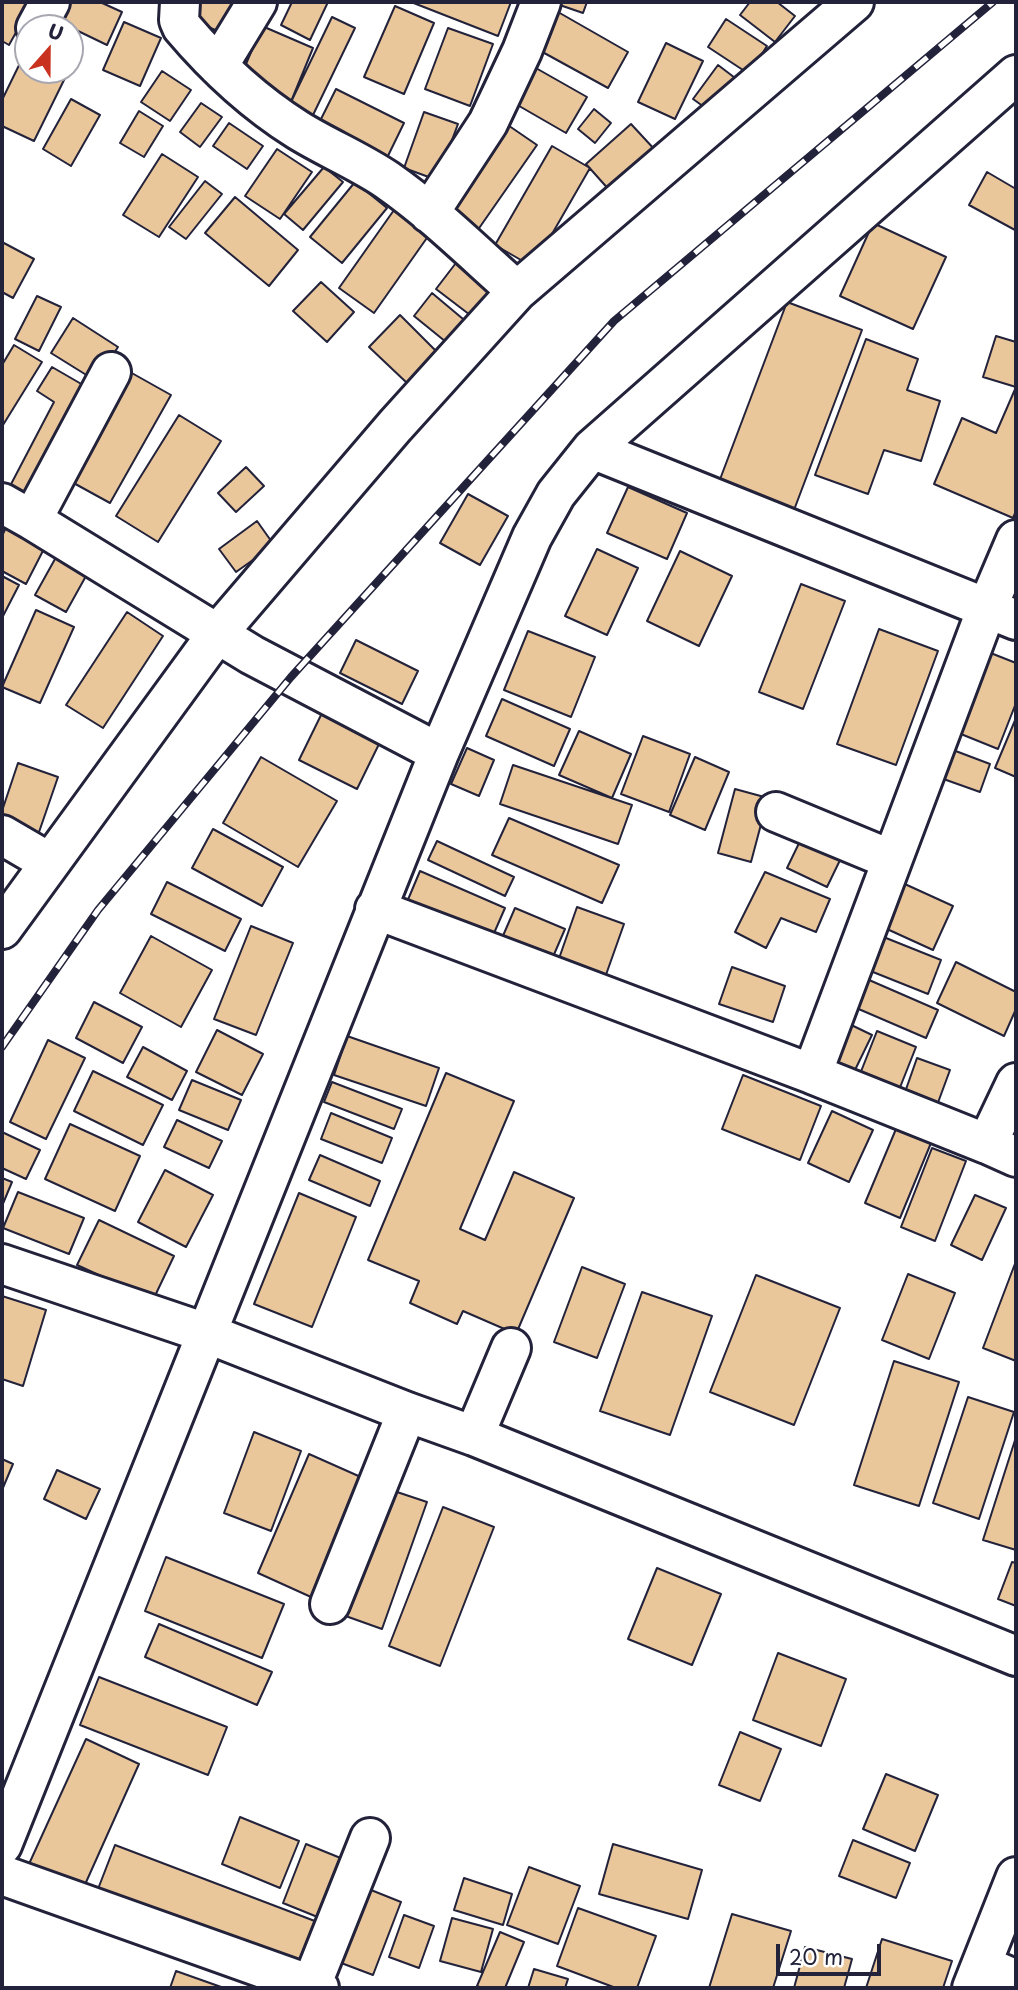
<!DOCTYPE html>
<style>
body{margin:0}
#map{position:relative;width:1018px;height:1990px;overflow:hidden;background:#fff;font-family:"Playpen Sans",sans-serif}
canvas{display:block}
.frame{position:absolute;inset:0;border:4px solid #22223b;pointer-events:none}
.north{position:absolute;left:14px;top:14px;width:70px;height:70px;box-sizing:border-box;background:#fff;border:2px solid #a7a7b1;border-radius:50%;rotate:21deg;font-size:19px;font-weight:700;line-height:28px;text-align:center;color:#22223b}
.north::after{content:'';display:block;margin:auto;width:24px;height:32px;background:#c8321e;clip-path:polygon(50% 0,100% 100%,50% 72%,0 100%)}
.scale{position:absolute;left:776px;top:1944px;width:105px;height:32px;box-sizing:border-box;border:4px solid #22223b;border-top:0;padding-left:9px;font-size:21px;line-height:24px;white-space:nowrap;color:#22223b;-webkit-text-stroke:5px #fff;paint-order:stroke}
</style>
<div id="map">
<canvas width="1018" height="1990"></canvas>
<div class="frame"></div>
<div class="north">U</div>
<div class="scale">20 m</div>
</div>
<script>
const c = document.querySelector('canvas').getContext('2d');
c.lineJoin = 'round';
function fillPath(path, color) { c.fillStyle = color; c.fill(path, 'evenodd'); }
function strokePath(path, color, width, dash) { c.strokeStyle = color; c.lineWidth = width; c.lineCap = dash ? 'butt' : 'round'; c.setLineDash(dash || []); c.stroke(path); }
const building = new Path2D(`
 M2,2H33L9,45L2,41Z
 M54,2H100L122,12L107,45L47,16Z
 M195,2H236L222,33L188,18Z
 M292,2H328L310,40L281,25Z
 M411,2H511L498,36Z
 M551,2H587L583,13Z
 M750,2H777L795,16L775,42L740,15Z
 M395,6L434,23L404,94L364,77Z
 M558,12L628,52L608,88L537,49Z
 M332,17L355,28L313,115L290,104Z
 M726,19L767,46L749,74L708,47Z
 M124,22L161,38L140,86L103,70Z
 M262,26L313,48L290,104L238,83Z
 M448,28L493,44L470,106L425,89Z
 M666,43L703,61L675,119L638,102Z
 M24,55L28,57V70H53L66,76L34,141L2,126V100Z
 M527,63L587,97L566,133L507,99Z
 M718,65L743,84L718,117L693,99Z
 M162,71L191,90L170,121L141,102Z
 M336,89L404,123L384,164L315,131Z
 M71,99L100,115L71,166L43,149Z
 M201,103L222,117L200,147L180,132Z
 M594,109L611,123L595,143L578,129Z
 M139,111L163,126L144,157L120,143Z
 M424,112L458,124L437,180L404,168Z
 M499,119L537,145L475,234L438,208Z
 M229,123L263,146L247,169L213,146Z
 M631,124L656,151L611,192L586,164Z
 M552,146L590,168L533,267L495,245Z
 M277,149L312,172L280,219L245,196Z
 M162,154L198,177L159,237L123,215Z
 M324,167L343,182L303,230L284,214Z
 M987,172L1016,189L1015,230L969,205Z
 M205,181L222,194L186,239L169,227Z
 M355,182L387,208L342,263L310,237Z
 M235,197L298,250L269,286L205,233Z
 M394,210L429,235L374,313L339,288Z
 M873,223L946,257L913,329L840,296Z
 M2,242L34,259L13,298L2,292Z
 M459,259L497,288L474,318L436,289Z
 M321,282L354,312L327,342L293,311Z
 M432,293L469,324L451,346L414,316Z
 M37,296L61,307L39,351L15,339Z
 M787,302L862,330L794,510L719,482Z
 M400,315L437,352L407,383L369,347Z
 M73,318L118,347L96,381L51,353Z
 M996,336L1016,342V511L1013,518L934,484L962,418L996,433L1016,387L983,377Z
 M866,339L918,359L907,390L940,401L921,461L884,450L868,494L815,475Z
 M14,345L42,362L3,425L2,424V365Z
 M52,367L90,389L34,502L9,488L54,402L37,391Z
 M121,367L171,395L110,503L59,475Z
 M179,415L221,441L158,542L116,516Z
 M246,467L264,486L236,512L218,493Z
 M628,487L687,513L667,559L607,533Z
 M468,494L508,516L480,565L440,543Z
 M10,519L49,539L26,584L2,571V536Z
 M257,521L274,545L236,572L219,549Z
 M597,549L638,568L607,635L565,616Z
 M60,550L91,567L66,612L35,595Z
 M680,551L732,576L699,646L647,621Z
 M2,576L19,585L2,618Z
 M801,584L845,601L803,709L759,692Z
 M36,610L74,627L40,703L2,687Z
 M127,612L163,636L103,728L66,705Z
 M879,629L938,651L896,765L837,744Z
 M528,631L595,657L571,717L504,690Z
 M356,640L418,671L402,704L340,673Z
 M983,650L1016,663V703L998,749L951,730Z
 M502,699L570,729L554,766L486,736Z
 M323,711L381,740L357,789L299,760Z
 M1016,718V777L995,768Z
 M579,731L631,754L612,798L559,775Z
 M643,736L690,754L669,812L621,794Z
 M945,747L990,764L980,792L935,776Z
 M467,748L494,760L479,796L451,784Z
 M261,757L337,801L298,867L223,823Z
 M695,757L729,772L705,830L670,815Z
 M18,763L58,777L38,835L2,823V811Z
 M513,765L632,805L618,844L500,804Z
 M735,789L768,798L751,862L718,853Z
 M509,818L619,865L602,903L492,855Z
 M213,829L283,867L262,906L192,868Z
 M802,837L842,856L827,887L787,868Z
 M437,841L514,877L505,896L428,860Z
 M420,871L505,908L491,940L407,902Z
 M765,872L830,899L816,932L781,918L766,948L735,932Z
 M896,880L953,906L933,950L876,924Z
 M167,882L241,919L225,951L151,914Z
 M577,907L624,924L602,986L555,970Z
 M515,908L565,929L549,966L499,945Z
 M251,926L293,943L256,1035L214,1019Z
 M876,934L941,960L928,994L863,968Z
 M151,936L212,970L181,1027L120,993Z
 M956,962L1016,992V1009L1004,1036L937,1003Z
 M732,967L785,986L773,1022L719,1004Z
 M853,973L938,1010L926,1038L840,1001Z
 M94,1002L142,1027L123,1063L76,1038Z
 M841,1020L872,1035L854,1072L823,1057Z
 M217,1030L263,1054L242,1095L196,1072Z
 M877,1031L916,1047L899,1090L860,1074Z
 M347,1036L439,1068L426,1106L334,1075Z
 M48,1040L85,1058L46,1139L10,1122Z
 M143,1047L187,1071L172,1100L127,1077Z
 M917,1058L950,1070L936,1108L904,1095Z
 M93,1071L163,1105L143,1145L74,1111Z
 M446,1073L514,1101L460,1229L485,1240L514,1172L574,1198L516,1334L463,1311L457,1324L410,1303L419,1281L368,1260Z
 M743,1075L821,1106L800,1160L722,1129Z
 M192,1080L241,1100L228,1130L179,1110Z
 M332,1082L402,1109L394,1129L324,1102Z
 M832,1111L873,1130L849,1182L808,1163Z
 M331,1113L392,1138L382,1163L321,1139Z
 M177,1120L222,1141L209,1168L164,1147Z
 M70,1124L140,1156L115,1211L45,1179Z
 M896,1129L931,1143L900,1218L865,1203Z
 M2,1132L40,1150L26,1179L2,1168Z
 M932,1148L966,1161L935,1241L901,1227Z
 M320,1155L380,1181L370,1206L309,1180Z
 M165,1170L213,1195L186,1247L138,1222Z
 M2,1178L12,1182L2,1206Z
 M18,1192L84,1218L69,1254L3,1228Z
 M299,1193L356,1217L312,1327L254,1304Z
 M975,1195L1006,1208L982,1260L951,1245Z
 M99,1220L174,1256L153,1300L77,1265Z
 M1016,1261V1361L983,1348Z
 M582,1267L625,1284L597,1358L554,1342Z
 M908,1274L955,1293L929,1359L882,1340Z
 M756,1275L840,1308L794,1425L710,1392Z
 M642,1292L712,1316L670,1435L600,1411Z
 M2,1296L46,1310L23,1386L2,1379Z
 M894,1361L959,1382L919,1506L854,1485Z
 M968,1397L1014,1412L979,1519L933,1503Z
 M254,1432L301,1451L271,1531L224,1513Z
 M1016,1437V1550L983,1540Z
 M309,1454L363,1478L311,1597L258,1573Z
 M2,1459L13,1464L2,1490Z
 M57,1470L100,1489L86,1519L44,1499Z
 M385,1488L427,1502L382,1629L340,1614Z
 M443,1507L494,1527L440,1666L389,1646Z
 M166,1557L284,1604L262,1658L145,1611Z
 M1012,1562L1016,1563V1606L998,1599Z
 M657,1568L721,1594L692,1665L628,1639Z
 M159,1624L272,1672L257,1705L145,1657Z
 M778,1653L846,1679L821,1746L753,1720Z
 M99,1677L227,1727L208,1775L80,1725Z
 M740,1732L781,1749L760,1801L719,1785Z
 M86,1739L139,1764L83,1889L29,1864Z
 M886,1774L938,1795L915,1851L863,1829Z
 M240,1817L299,1841L280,1888L222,1864Z
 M853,1840L910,1863L896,1898L839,1876Z
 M306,1844L343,1859L320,1918L283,1903Z
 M613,1844L702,1870L688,1919L599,1894Z
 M115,1845L320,1923L304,1966L98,1889Z
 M529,1867L580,1886L558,1944L507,1925Z
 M464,1878L512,1894L503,1925L454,1910Z
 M356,1884L401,1902L373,1975L328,1958Z
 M578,1908L656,1936L637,1988H616L557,1966Z
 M732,1914L791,1931L773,1988H709Z
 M404,1915L434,1926L419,1968L389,1957Z
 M452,1918L493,1929L481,1972L440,1961Z
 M500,1932L524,1942L505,1988H482L477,1986Z
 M882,1939L952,1961L943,1988H866Z
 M805,1947L852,1959L844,1988H794Z
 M534,1969L568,1979L565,1988H528Z
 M176,1971L224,1988H170Z`);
const minor = new Path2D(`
 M180,2L179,20L182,27C215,66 255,103 298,130C327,148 359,161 387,180C433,212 475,254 517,291
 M36,28L50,2
 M218,66L257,2
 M429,213L488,123L522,51L541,2
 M592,449L1016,620
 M2,503L32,520L252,655L439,753
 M32,520L111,372
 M776,812L892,860
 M2,835L50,863
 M375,909L812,1074
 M2,929L217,634L395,426L517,291L854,2
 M1016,1083L987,1144L1016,1157
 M987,1144L812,1074L987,608L1016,540
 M2,1264L206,1333L407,1412L474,1436L1016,1656
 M474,1436L511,1348
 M330,1604L407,1412
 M2,1845L439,753L532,537L556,494L592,449L1016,75
 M2,1875L319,1988
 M982,1965L1016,1980
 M311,1986L370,1838
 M972,1988L1016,1877`);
const rail = new Path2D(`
 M2,1047L98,910L291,677L614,321L993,2`);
fillPath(building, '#eac69b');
strokePath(building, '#22223b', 2);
strokePath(minor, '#22223b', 44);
strokePath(minor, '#fff', 38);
strokePath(rail, '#22223b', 8);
strokePath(rail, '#fff', 5, [16]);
</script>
